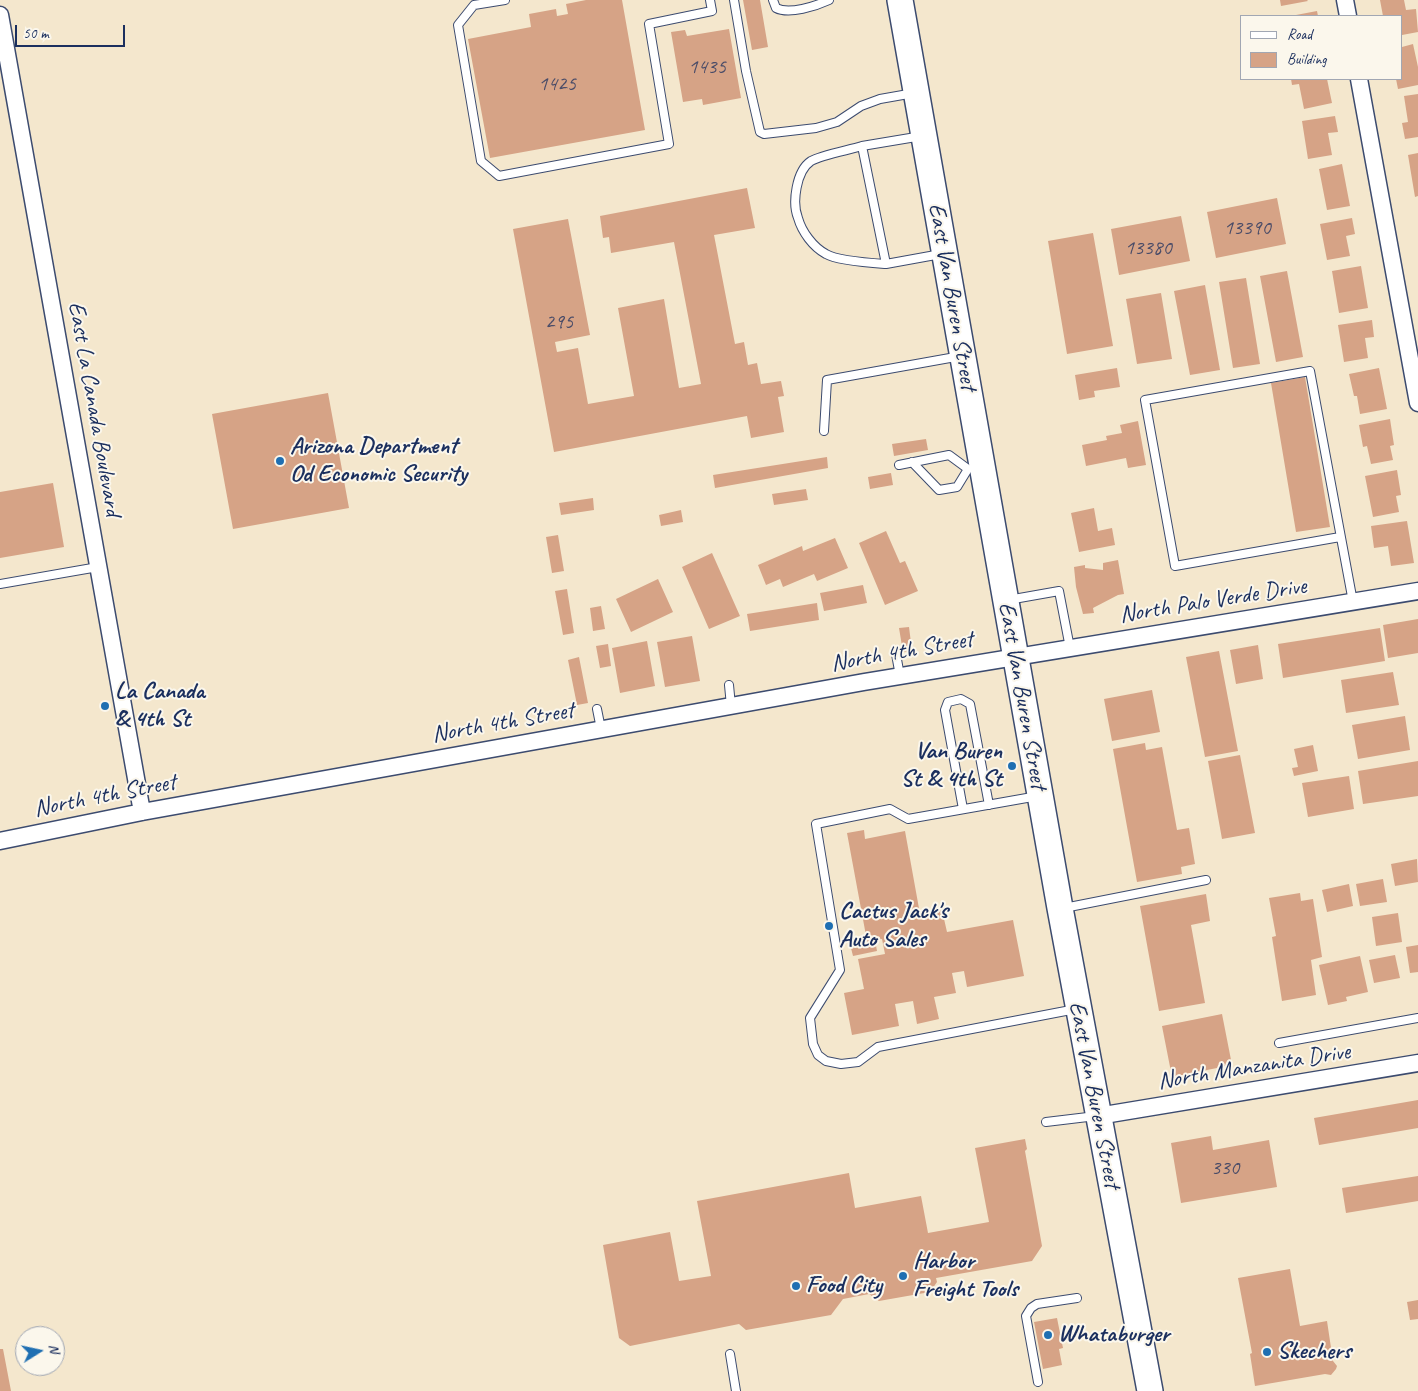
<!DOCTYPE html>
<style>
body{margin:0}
#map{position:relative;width:1418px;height:1391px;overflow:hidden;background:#f4e7cd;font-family:Caveat,sans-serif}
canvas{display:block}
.legend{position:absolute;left:1240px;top:15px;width:162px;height:65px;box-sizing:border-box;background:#fbf7ec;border:1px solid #a1a7b3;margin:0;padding:6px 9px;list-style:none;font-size:15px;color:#1b2f5e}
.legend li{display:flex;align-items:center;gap:10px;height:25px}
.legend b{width:25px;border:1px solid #a1a7b3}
.north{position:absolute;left:15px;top:1326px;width:50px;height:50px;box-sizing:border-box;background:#fbf7ec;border:1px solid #a1a7b3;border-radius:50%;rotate:80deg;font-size:14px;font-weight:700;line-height:20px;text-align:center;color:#1b2f5e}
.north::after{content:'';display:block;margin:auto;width:18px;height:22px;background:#1f6fb2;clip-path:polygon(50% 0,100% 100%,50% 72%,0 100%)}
.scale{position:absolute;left:15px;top:25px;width:110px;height:22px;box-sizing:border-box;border:2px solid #1b2f5e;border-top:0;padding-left:6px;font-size:15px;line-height:18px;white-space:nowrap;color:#1b2f5e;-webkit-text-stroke:4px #fbf7ec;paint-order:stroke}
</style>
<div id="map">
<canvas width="1418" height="1391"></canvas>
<ul class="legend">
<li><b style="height:6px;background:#fff"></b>Road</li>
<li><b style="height:14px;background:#d6a386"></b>Building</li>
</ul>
<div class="north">N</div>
<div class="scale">50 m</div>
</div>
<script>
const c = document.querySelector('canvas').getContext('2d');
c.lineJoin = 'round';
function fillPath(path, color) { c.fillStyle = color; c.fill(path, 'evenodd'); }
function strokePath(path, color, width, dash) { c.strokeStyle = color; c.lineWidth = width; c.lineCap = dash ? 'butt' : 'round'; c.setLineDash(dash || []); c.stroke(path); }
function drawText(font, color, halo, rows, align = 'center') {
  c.font = font + ' Caveat,sans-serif'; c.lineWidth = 4; c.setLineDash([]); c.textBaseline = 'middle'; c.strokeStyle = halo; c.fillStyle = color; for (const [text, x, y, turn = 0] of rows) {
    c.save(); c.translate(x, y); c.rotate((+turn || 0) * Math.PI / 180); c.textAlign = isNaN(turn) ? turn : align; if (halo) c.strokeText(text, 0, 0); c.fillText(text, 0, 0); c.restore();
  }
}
const building = new Path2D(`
 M586,0H622L645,130L490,158L468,39L531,27L529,14L556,9L557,16L568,14L566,4Z
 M743,0H760L768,47L752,50Z
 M1280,0H1307L1308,1L1281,6Z
 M1380,0H1404L1406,10L1416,9L1418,32L1402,35V16H1383Z
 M1317,11L1318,16H1296V15Z
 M729,29L741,98L703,105L702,99L683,102L671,32L685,30L687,36Z
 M1413,44L1418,67V85L1398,89L1396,79H1402V47Z
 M1291,79H1327L1332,103L1304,109L1299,84L1292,85Z
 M1418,94V137L1405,139L1402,123L1408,122L1404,96Z
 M1335,116L1338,132L1328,133L1332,155L1308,159L1302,121Z
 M1418,153V196L1415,197L1408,155Z
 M1342,164L1350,206L1327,210L1319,169Z
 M747,188L755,228L714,235L735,344L744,342L748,365L757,363L761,384L781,381L784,396L778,397L784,432L751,438L747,416L554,452L513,229L568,219L590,335L555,342L557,352L578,348L588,404L634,396L618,308L664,299L679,388L701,384L674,242L611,253L609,237L603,238L600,216Z
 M1277,198L1286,244L1216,258L1207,212Z
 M1181,216L1190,261L1119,275L1111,229Z
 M1352,218L1355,234L1346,236L1350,256L1327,260L1320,224Z
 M1093,233L1113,346L1067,354L1048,241Z
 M1361,266L1368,308L1339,313L1332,271Z
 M1287,271L1303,357L1276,362L1260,276Z
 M1246,278L1260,364L1233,368L1219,282Z
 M1205,285L1220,370L1190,375L1174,291Z
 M1161,293L1172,359L1137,364L1126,299Z
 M1372,320L1374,337L1365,338L1368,358L1344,362L1338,325Z
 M1117,368L1120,387L1094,391L1095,397L1079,400L1075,375Z
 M1379,368L1387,409L1360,414L1357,396H1354L1349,374Z
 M1305,377L1330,527L1296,532L1271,383Z
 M328,393L349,508L233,529L212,414Z
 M1390,419L1394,445L1390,446L1393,460L1371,464L1367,446L1363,447L1359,425Z
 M1138,421L1146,465L1128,468L1126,458L1086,466L1082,445L1107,440L1106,436L1122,433L1120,425Z
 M926,439L928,450L894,456L892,444Z
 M827,457L828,468L715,488L713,475Z
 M1397,470L1401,495L1396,496L1399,512L1373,517L1365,476Z
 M891,473L893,485L870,489L868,477Z
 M53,483L64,547L0,558V492Z
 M806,489L808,500L774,505L772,494Z
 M593,498L594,510L561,515L559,503Z
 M1094,508L1098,531L1112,528L1115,545L1079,552L1071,513Z
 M681,510L683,522L661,526L659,515Z
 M1407,521L1414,563L1391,566L1388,546L1374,548L1371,526Z
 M886,531L900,563L905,561L918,591L885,605L859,543Z
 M558,535L564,571L552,573L546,537Z
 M835,538L848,568L817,581L814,574L783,587L780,579L766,585L758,565L802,546L803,551Z
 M712,553L740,616L709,629L682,567Z
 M1118,560L1124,594L1118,595L1093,608L1094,613L1083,614L1076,587L1074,567L1085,565V568L1103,570V563Z
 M658,579L673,612L631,632L616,599Z
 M863,585L867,603L824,611L820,593Z
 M567,589L574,633L563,635L555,591Z
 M817,603L819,620L750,631L747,614Z
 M601,606L605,629L593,631L590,608Z
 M1418,619V653L1388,658L1383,625Z
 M909,627L912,651L903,652L899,628Z
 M1380,628L1385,661L1283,678L1278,644Z
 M692,636L700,681L665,687L657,642Z
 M647,641L655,686L620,693L612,648Z
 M608,644L611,666L600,668L596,646Z
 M1258,645L1263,679L1236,684L1230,650Z
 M1219,651L1238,751L1205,757L1186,657Z
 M579,657L588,703L577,705L568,660Z
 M1393,672L1399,705L1346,713L1341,680Z
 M1152,690L1160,732L1112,741L1104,699Z
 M1405,716L1410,750L1358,759L1352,725Z
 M1145,743L1146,750L1162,747L1177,830L1189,828L1195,864L1181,867L1182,874L1137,882L1113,749Z
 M1313,745L1318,771L1294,776L1292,768L1298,767L1294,749Z
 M1240,755L1255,833L1222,839L1208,761Z
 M1418,761V796L1363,804L1358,771Z
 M1349,776L1354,809L1308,817L1302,783Z
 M864,830L865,839L905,831L920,914L942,910L947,932L1013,920L1024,976L967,987L964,971L952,973L956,993L934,997L939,1019L917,1024L913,1001L895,1004L899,1026L852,1035L844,993L864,989L858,959L885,954L882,939L875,940L877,951L853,956L850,944L867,941L847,833Z
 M1417,859L1418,882L1395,886L1391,864Z
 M1383,879L1387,902L1360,906L1356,884Z
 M1349,884L1353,906L1327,912L1322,890Z
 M1300,893L1301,901L1313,899L1322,957L1311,960L1316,995L1282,1001L1272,937L1276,936L1269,898Z
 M1206,894L1210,921L1191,925L1205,1003L1159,1011L1140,906Z
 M1398,913L1402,942L1376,946L1372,917Z
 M1418,945V972L1410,973L1406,947Z
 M1395,955L1400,978L1374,983L1369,960Z
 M1360,956L1368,992L1346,997L1347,1001L1328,1005L1319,965Z
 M1222,1014L1232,1065L1172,1077L1162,1026Z
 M1418,1100V1128L1319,1145L1314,1118Z
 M1211,1136L1213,1150L1269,1140L1277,1187L1181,1203L1171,1143Z
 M1025,1139L1027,1149L1025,1151L1042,1246L1032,1261L936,1278L937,1282L930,1292L879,1301L869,1294L843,1299L831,1315L746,1330L739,1324L630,1346L619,1338L603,1245L670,1232L679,1281L711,1276L697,1201L849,1173L855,1208L921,1196L928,1233L989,1222L975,1148Z
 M1418,1176V1201L1346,1213L1342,1188Z
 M1290,1269L1300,1326L1327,1321L1333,1361L1337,1366L1336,1369L1331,1375L1325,1374L1255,1386L1250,1354L1252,1353L1238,1278Z
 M1418,1300V1319L1410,1320L1407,1302Z
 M1057,1318L1063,1348L1059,1349L1062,1365L1043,1369L1034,1322Z
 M0,1349H3L11,1391H0Z`);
const service = new Path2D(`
 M505,0L474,5L458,25L481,161L499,176L669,144L649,24L712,11L710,0
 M734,0L746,71L760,132L764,134L816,128L837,122L861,106L880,99L914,93
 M773,0L776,8C789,15 816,6 829,0
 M922,136L862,146L886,264L941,254
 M862,146C849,150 821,155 811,161C796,171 792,203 798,218C802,232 813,247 826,254C838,261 871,263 886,264
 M824,431L827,380L961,356
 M899,465L949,455L968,469L957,487L939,490L912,462
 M1340,537L1175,566L1145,400L1310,371L1353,602
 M0,584L98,567
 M1008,600L1059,591L1070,648
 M896,654L900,676
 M729,685L731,706
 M597,709L601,729
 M1038,796L908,819L890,809L816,824L840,970L810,1018L813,1044L818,1055L826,1061L841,1064L858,1062L878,1047L1076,1009
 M963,809L945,710L948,702L961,699L970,704L989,805
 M1064,908L1206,880
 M1279,1043L1418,1018
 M1046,1122L1096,1116
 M730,1354L736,1391
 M1038,1382L1026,1316L1031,1308L1037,1304L1077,1298`);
const minor = new Path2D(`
 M1345,0L1348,16
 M0,15L142,812
 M1359,79L1418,403
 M0,841L142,812L864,682L1418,591
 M1098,1116L1418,1063`);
const primary = new Path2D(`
 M900,0L1060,908L1150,1391`);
const markers = [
 [280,461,5,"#1f6fb2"],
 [105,706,5,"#1f6fb2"],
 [1012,766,5,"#1f6fb2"],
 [829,926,5,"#1f6fb2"],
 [903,1276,5,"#1f6fb2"],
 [796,1286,5,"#1f6fb2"],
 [1048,1335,5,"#1f6fb2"],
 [1267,1352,5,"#1f6fb2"]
];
const numberNames = [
 ["1435",707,67],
 ["1425",557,84],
 ["13390",1247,228],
 ["13380",1148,248],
 ["295",559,322],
 ["330",1225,1168]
];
const streetNames = [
 ["East Van Buren Street",952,297,80],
 ["East La Canada Boulevard",94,409,80],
 ["North Palo Verde Drive",1213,601,-9],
 ["North 4th Street",902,652,-10],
 ["East Van Buren Street",1022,696,80],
 ["North 4th Street",503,723,-10],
 ["North 4th Street",105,796,-11],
 ["North Manzanita Drive",1254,1067,-9],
 ["East Van Buren Street",1094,1095,79]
];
const poiNames = [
 ["Arizona Department",290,447],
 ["Od Economic Security",290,475],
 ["La Canada",115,692],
 ["& 4th St",115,720],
 ["Van Buren",1002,752,"right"],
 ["St & 4th St",1002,780,"right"],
 ["Cactus Jack's",839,912],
 ["Auto Sales",839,940],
 ["Harbor",913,1262],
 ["Freight Tools",913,1290],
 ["Food City",806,1286],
 ["Whataburger",1058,1335],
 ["Skechers",1277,1352]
];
fillPath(building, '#d6a386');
strokePath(service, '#3c4b6f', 10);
strokePath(minor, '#3c4b6f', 19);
strokePath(primary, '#3c4b6f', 28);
strokePath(service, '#fff', 8);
strokePath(minor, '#fff', 16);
strokePath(primary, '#fff', 25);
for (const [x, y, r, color] of markers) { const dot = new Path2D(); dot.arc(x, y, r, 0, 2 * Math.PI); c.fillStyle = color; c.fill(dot); strokePath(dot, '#fbf7ec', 2); }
drawText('21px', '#4a4c68', null, numberNames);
drawText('24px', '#1b2f5e', '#fbf7ec', streetNames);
drawText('bold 24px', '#1b2f5e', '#fbf7ec', poiNames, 'left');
</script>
